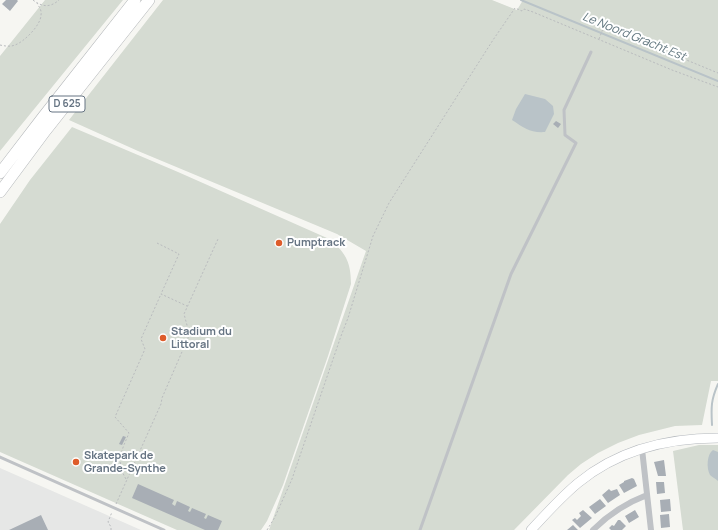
<!DOCTYPE html>
<style>
body{margin:0}
canvas{display:block;background:#f6f6f2}
</style>
<canvas width="718" height="530"></canvas>
<script>
const c = document.querySelector('canvas').getContext('2d');
c.lineJoin = 'round';
function fillPath(path, color) { c.fillStyle = color; c.fill(path, 'evenodd'); }
function strokePath(path, color, width, dash) { c.strokeStyle = color; c.lineWidth = width; c.lineCap = dash ? 'butt' : 'round'; c.setLineDash(dash || []); c.stroke(path); }
function drawText(font, color, halo, rows, align = 'center') {
  c.font = font + ' Manrope,sans-serif'; c.lineWidth = 4; c.setLineDash([]); c.textBaseline = 'middle'; c.strokeStyle = halo; c.fillStyle = color; for (const [text, x, y, turn = 0] of rows) {
    c.save(); c.translate(x, y); c.rotate((+turn || 0) * Math.PI / 180); c.textAlign = isNaN(turn) ? turn : align; if (halo) c.strokeText(text, 0, 0); c.fillText(text, 0, 0); c.restore();
  }
}
const built = new Path2D(`
 M0,468L141,530H0Z`);
const green = new Path2D(`
 M45,0H123L0,151V56Z
 M163,0H492L517,10L523,0H718V381H711L702,425L675,426L639,435L618,443L598,453L581,464L568,475L514,530H269L366,251L337,234L138,151L69,120Z
 M72,127L178,172L327,238C345,251 351,261 351,284L328,356L283,485L267,521L261,530H177L0,452V224L30,180Z
 M699,445H718V530H683L673,451Z`);
const water = new Path2D(`
 M525,94L545,99L553,106L554,114L545,132C530,133 524,128 512,120L516,109Z
 M713,450L718,452V481C716,479 712,477 710,475C706,468 707,454 713,450Z`);
const stream = new Path2D(`
 M521,0L718,81
 M712,425C711,407 711,400 718,384`);
const building = new Path2D(`
 M6,0H17L18,1L10,11L2,4Z
 M556,121L561,124L558,128L553,124Z
 M123,436L126,437L122,445L119,444Z
 M664,460L666,476H658L654,462Z
 M632,478L634,479L637,486L624,493L619,485L624,482V481Z
 M656,482H664L665,493L657,494Z
 M138,484L174,500L172,504L175,506L177,501L190,507L188,511L190,512L192,508L206,514L204,518L206,519L208,515L222,521L218,530H205L132,498Z
 M609,489L611,491L617,489L620,495L608,503L602,495Z
 M600,499L606,506L595,514L589,507Z
 M670,499L671,511L661,512L660,500Z
 M583,510L592,518L580,528L572,520L575,518L577,520L581,516L579,513Z
 M635,510L639,517L629,523L625,516Z
 M669,514L670,527L661,528L660,515Z
 M41,515L48,530H9Z
 M618,520H620L626,526L622,530H611L609,528L612,525L614,526Z
 M573,525L578,530H567Z`);
const path = new Path2D(`
 M33,0C42,7 50,8 59,0
 M603,26L601,25L605,16
 M599,39L604,26L718,73
 M0,45C5,46 10,47 15,45C24,42 41,25 41,15C42,10 39,7 37,3
 M157,243L179,254L161,294L187,306
 M126,479C115,461 122,450 129,433L115,417L145,349L141,339L161,294
 M116,504L161,404L162,398L191,331L188,329L184,314L218,239
 M111,530V527L108,522L112,512
 M267,530L275,517L292,479L341,336L348,318L373,236L389,203L493,40L515,8L522,11L524,9L533,12L672,70L718,87`);
const lane = new Path2D(`
 M0,457L164,530
 M420,530L511,274L576,143L565,135L564,110L591,52`);
const street = new Path2D(`
 M642,449L651,530
 M593,530C608,515 626,503 647,495`);
const secondary = new Path2D(`
 M531,530C546,514 561,497 578,483C618,450 668,438 718,438`);
const highway = new Path2D(`
 M0,173L43,117L135,0
 M0,192L46,130L149,0`);
const markers = [
 [279,243,4,"#de5c2a"],
 [163,338,4,"#de5c2a"],
 [76,462,4,"#de5c2a"]
];
const shields = [
 [67,104,36]
];
const shieldNames = [
 ["D 625",67,104]
];
const poiNames = [
 ["Pumptrack",287,243],
 ["Stadium du",171,332],
 ["Littoral",171,345],
 ["Skatepark de",84,456],
 ["Grande-Synthe",84,469]
];
const waterNames = [
 ["Le Noord Gracht Est",634,37,22]
];
fillPath(built, '#e6e7e6');
fillPath(green, '#d5dbd2');
fillPath(water, '#b9c3c8');
strokePath(stream, '#b9c3c8', 2);
fillPath(building, '#a8aeb5');
strokePath(secondary, '#b4b8bd', 10);
strokePath(highway, '#b4b7ba', 12);
strokePath(path, '#b9bbbe', 1, [2, 2]);
strokePath(lane, '#bfc2c6', 3);
strokePath(street, '#bfc2c6', 6);
strokePath(secondary, '#fff', 9);
strokePath(highway, '#fff', 11);
for (const [x, y, r, color] of markers) { const dot = new Path2D(); dot.arc(x, y, r, 0, 2 * Math.PI); c.fillStyle = color; c.fill(dot); strokePath(dot, '#fff', 1.5); }
for (const [x, y, w] of shields) { const box = new Path2D(); box.roundRect(x - w / 2, y - 8, w, 16, 3); c.fillStyle = '#fff'; c.fill(box); strokePath(box, '#667483', 1); }
drawText('bold 10px', '#667483', null, shieldNames);
drawText('bold 11px', '#667483', '#fff', poiNames, 'left');
drawText('italic 12px', '#61767f', '#fff', waterNames);
</script>
